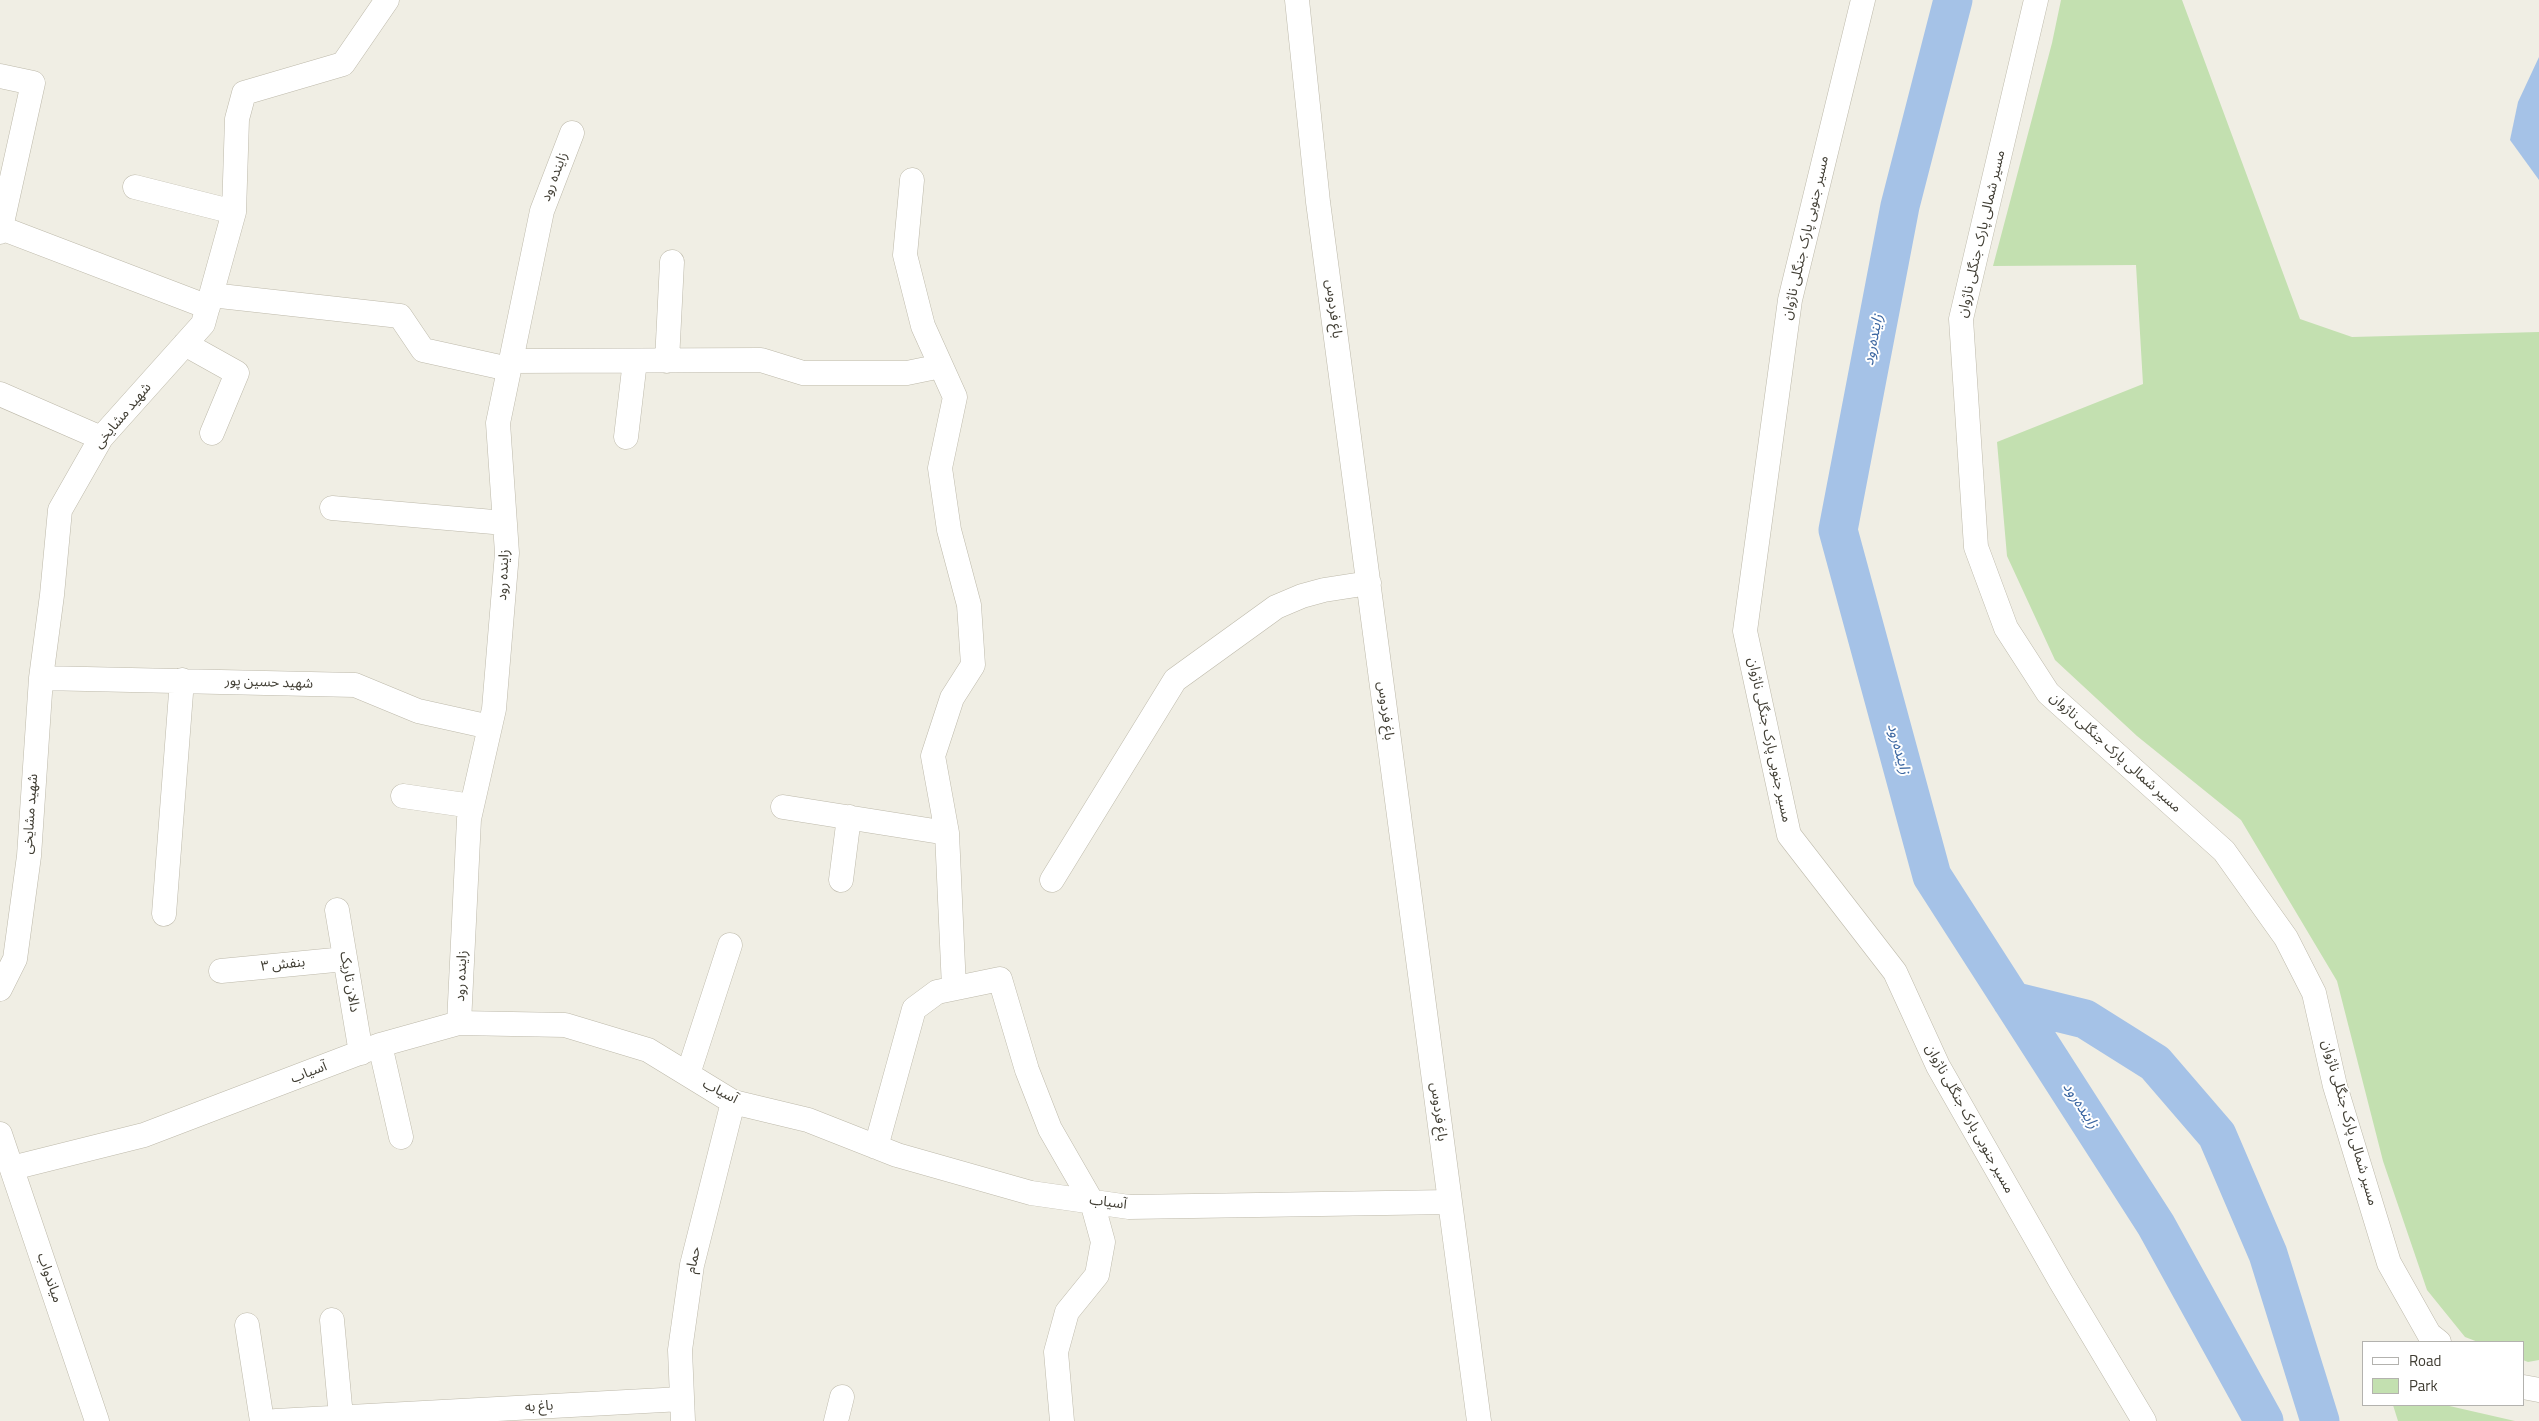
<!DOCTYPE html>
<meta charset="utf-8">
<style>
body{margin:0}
#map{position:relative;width:2539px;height:1421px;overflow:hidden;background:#f0eee4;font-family:"Titillium Web",sans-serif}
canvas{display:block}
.legend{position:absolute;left:2362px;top:1341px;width:162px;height:65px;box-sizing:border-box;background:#fff;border:1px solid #b3b2ae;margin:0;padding:6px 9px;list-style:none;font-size:15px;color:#413e34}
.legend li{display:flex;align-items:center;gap:10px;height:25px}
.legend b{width:25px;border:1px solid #b3b2ae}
</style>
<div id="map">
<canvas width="2539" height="1421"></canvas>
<ul class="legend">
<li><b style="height:6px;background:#fff"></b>Road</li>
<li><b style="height:14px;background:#c3e0b0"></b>Park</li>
</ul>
</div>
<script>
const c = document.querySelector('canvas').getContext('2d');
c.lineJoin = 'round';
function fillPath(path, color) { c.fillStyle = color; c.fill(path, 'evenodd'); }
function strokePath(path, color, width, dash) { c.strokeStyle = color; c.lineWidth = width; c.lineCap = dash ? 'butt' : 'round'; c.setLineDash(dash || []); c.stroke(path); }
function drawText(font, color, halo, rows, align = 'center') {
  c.font = font + ' "Titillium Web","Noto Sans Arabic",sans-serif'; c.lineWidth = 4; c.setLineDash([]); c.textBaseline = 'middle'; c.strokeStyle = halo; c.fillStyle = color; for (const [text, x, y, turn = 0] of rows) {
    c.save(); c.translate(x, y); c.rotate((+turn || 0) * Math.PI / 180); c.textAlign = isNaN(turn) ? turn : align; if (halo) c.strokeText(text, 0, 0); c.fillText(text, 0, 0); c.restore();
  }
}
const green = new Path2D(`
 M2061,0H2182L2300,319L2352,337L2539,332V1360L2528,1362L2523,1360V1342H2478L2465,1337L2427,1290L2383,1161L2337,981L2241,820L2137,736L2055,660L2007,556L1997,442L2143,384L2136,265L1993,266L2052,43Z
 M2393,1405H2445L2515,1421H2398Z`);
const water = new Path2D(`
 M2539,57V180L2510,140L2518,102Z`);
const river = new Path2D(`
 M1953,0L1900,206L1838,530L1932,876L2156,1225L2264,1421
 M2012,1001L2085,1019L2155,1063L2217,1135L2268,1254L2320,1421`);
const minor = new Path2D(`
 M1297,0L1318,202L1479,1421
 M1863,0L1790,300L1745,631L1789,835L1895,972L1938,1066L2061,1282L2144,1421
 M2036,0L1961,319L1976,547L2006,628L2048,693L2224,851L2286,938L2314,993L2335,1086L2389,1263L2429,1334L2439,1342
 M0,76L33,83L0,232
 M912,180L905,255L923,326L955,397L940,468L949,530L969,605L973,665L952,698L933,756L947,833L954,988
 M135,187L234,212
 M1,228L208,307
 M211,295L400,316L423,350L509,369
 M185,344L237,373L212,433
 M511,361L761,360L803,373H907L941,366
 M667,361L672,262
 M0,394L101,438
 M626,437L635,361
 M332,508L505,523
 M41,678L355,685L418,711L490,727
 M403,796L472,806
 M783,807L947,833
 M841,880L849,817
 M1052,880L1175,680L1276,607L1302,596L1324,590L1369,583
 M337,910L361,1053
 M164,914L182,680
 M221,971L345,959
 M0,989L15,959L29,856L41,678L52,595L60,510L101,438L203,324L234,212L237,119L244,93L343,64L387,0
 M459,1023L469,819L494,709L507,553L498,423L542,211L572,133
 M380,1045L401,1137
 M688,1074L730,945
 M0,1134L97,1421
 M876,1147L914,1009L937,992L1000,979L1027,1070L1050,1129L1092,1202L1103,1242L1097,1275L1067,1312L1056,1352L1062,1421
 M12,1168L144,1135L380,1045L459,1023L565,1025L648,1050L733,1102L808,1120L897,1155L1031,1193L1129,1207L1450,1202
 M332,1320L341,1417
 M247,1325L262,1421
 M2523,1387L2539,1390
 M276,1421L682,1399
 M683,1421L680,1350L692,1265L733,1102
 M836,1421L842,1397`);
const streetNames = [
 ["زاینده رود",555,177,-69],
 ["مسیر شمالی پارک جنگلی ناژوان",1982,234,-77],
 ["مسیر جنوبی پارک جنگلی ناژوان",1806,238,-77],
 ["باغ فردوس",1333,309,83],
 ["شهید مشایخی",123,416,-50],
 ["زاینده رود",504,575,-87],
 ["شهید حسین پور",269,683,2],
 ["باغ فردوس",1385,711,83],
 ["مسیر جنوبی پارک جنگلی ناژوان",1769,740,78],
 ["مسیر شمالی پارک جنگلی ناژوان",2115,753,42],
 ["شهید مشایخی",31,814,-86],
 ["بنفش ۳",283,965,-6],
 ["زاینده رود",462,976,-87],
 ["دالان تاریک",349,982,80],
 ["آسیاب",309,1073,-21],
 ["آسیاب",720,1092,28],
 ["باغ فردوس",1438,1112,83],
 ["مسیر جنوبی پارک جنگلی ناژوان",1969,1119,61],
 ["مسیر شمالی پارک جنگلی ناژوان",2349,1123,74],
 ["آسیاب",1108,1203,7],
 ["حمام",694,1260,-78],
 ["میاندواب",49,1278,71],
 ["باغ به",539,1407,-3]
];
const waterNames = [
 ["زاینده‌رود",1874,340,-79],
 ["زاینده‌رود",1898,749,75],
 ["زاینده‌رود",2080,1106,57]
];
fillPath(green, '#c3e0b0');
fillPath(water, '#a5c2e7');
strokePath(river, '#a5c2e7', 39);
strokePath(minor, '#bdb9aa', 25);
strokePath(minor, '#fff', 24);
drawText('14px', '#413e34', '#fff', streetNames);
drawText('italic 15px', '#3a65a0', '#fff', waterNames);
</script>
